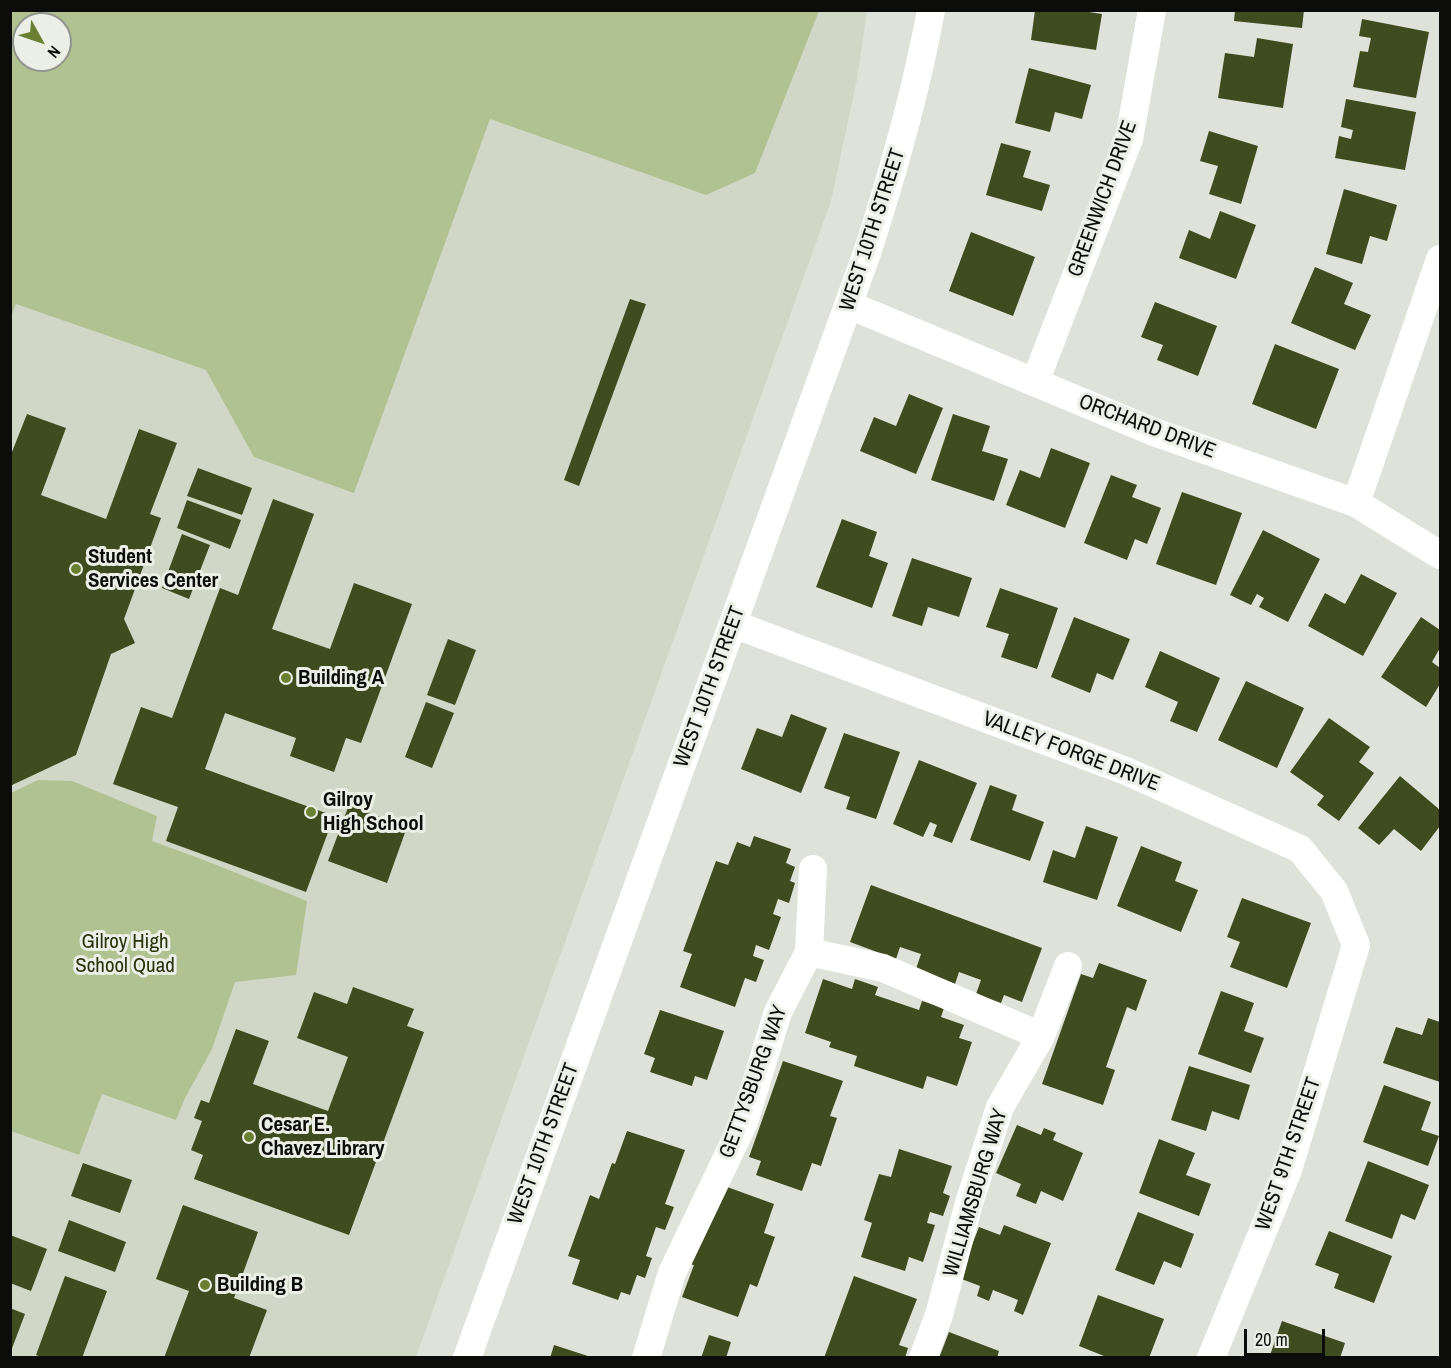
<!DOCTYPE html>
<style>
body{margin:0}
#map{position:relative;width:1451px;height:1368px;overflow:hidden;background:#dfe2d9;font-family:"Archivo Narrow",sans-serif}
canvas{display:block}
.frame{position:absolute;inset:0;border:12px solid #0c0d0a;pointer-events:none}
.north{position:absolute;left:12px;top:12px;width:60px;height:60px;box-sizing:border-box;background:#ecefe6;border:2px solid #92958e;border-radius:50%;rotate:130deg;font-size:16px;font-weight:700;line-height:24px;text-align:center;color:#0c0d0a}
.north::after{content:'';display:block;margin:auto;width:21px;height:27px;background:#698032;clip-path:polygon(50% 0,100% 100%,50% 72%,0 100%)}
.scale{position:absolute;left:1244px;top:1329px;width:81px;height:27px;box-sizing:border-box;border:3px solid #0c0d0a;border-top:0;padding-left:8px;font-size:18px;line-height:21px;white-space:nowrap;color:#0c0d0a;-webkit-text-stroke:4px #ecefe6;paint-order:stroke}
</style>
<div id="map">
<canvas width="1451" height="1368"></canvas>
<div class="frame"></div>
<div class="north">N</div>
<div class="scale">20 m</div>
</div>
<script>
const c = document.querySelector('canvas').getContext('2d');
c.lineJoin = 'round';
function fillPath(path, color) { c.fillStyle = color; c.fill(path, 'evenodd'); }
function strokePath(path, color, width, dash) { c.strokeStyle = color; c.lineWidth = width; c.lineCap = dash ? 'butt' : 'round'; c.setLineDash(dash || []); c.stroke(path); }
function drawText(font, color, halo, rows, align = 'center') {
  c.font = font + ' "Archivo Narrow",sans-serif'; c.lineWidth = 6; c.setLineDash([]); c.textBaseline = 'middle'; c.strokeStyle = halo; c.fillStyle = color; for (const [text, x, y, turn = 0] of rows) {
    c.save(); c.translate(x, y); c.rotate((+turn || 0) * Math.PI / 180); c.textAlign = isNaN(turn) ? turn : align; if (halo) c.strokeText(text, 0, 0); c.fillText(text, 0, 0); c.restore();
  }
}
const built = new Path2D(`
 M10,11H867L857,79L831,201L416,1357H11ZM24,24H60V60H24Z`);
const green = new Path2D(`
 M11,10H819V11L755,173L706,195L490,119L354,493L254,457L206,370L16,304L11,317ZM24,24H60V60H24Z
 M38,780L72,781L157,816L152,841L204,860L307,901L296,975L235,982L212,1049L185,1098L176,1120L102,1094L79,1155L11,1131V793Z`);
const building = new Path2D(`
 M1035,10H1076L1102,14L1096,50L1031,40Z
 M1235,10H1304L1302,28L1234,21Z
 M1362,19L1429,32L1416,98L1353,87L1360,51L1368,52L1371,38L1359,36Z
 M1257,38L1293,44L1283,108L1218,98L1225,53L1254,57Z
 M1029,68L1091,85L1082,119L1055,112L1050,132L1015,123Z
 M1346,99L1416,112L1405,170L1335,158L1339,136L1351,139L1353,130L1341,127Z
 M1209,131L1258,146L1241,204L1209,194L1218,166L1200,161Z
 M1001,143L1031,151L1023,177L1050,185L1042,211L986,195Z
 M1344,189L1397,205L1387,241L1370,236L1362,264L1326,254Z
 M1220,211L1256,225L1236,279L1179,258L1189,230L1210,239Z
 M971,232L1035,257L1013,316L949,291Z
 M1315,267L1353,283L1344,304L1371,315L1355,350L1291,323Z
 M630,299L646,304L579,486L564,480Z
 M1155,302L1217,326L1198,376L1157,360L1163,345L1141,337Z
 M1275,344L1339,369L1316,429L1252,404Z
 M909,394L943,408L916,474L860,451L874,417L896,426Z
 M27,414L66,428L41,495L106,519L139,429L177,443L150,514L161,518L124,619L135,643L111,654L76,755L10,786V457Z
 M953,414L990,426L982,451L1008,459L994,501L931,480Z
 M1051,448L1090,463L1065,528L1006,505L1020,470L1040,478Z
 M198,468L252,488L242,515L187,496Z
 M1111,475L1137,485L1132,497L1161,508L1147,544L1135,539L1127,560L1084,543Z
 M1182,492L1242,513L1216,585L1156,564Z
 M273,499L314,514L272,629L330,649L354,583L412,604L361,743L346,738L334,772L290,756L296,738L225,713L205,769L334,816L306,892L166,841L178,807L113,784L141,707L172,718L220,588L238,595Z
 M187,500L241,520L230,549L177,528Z
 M842,519L877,532L869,556L888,563L872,608L816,587Z
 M1263,530L1320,559L1288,622L1259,607L1264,598L1257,594L1251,605L1230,595Z
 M182,534L210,545L189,599L162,588Z
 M912,558L972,578L959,617L928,607L922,626L892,616Z
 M1361,574L1397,593L1363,656L1308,626L1325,593L1345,604Z
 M1000,588L1058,608L1037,669L1001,657L1009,634L986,627Z
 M1074,617L1130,639L1113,680L1097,673L1090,693L1051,677Z
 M1421,617L1440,630V648L1432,662L1440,668V684L1426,707L1381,677Z
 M448,639L476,650L455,705L427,695Z
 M1160,651L1220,678L1197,732L1170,721L1178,702L1145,687Z
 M1246,681L1304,708L1277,768L1218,740Z
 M426,702L454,713L432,768L405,757Z
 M791,714L827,728L801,793L741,769L757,728L782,737Z
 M1329,718L1370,747L1359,762L1374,773L1339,821L1317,805L1324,796L1290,772Z
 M844,733L900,752L876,819L846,809L850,797L824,788Z
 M919,760L977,783L952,843L933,836L937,825L930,822L923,837L893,824Z
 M1400,776L1440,810V826L1421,851L1394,829L1379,845L1358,828Z
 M990,785L1017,795L1012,810L1044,822L1030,861L970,840Z
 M349,805L407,827L387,883L328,861Z
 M1086,826L1118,837L1097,900L1043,882L1053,850L1075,858Z
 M754,836L791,849L786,863L795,867L790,881L795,883L789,903L778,899L773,914L781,917L769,950L756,945L753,956L764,960L756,982L745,978L735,1007L680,987L692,954L683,951L716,861L728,865L737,842L750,847Z
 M1141,846L1182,862L1175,881L1198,890L1181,932L1117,906Z
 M871,885L1042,948L1022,1002L1004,995L1001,1003L976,994L981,980L959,972L955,984L916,969L921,954L900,947L896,959L850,942Z
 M1242,898L1311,923L1287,988L1230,967L1240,942L1227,937Z
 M1099,963L1147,980L1136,1011L1127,1007L1106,1067L1115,1070L1103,1105L1042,1084L1081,974L1093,978Z
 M823,979L852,989L855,979L878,987L875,995L919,1010L922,1001L944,1008L941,1017L964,1025L959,1038L972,1042L957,1086L927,1076L923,1089L854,1066L857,1056L829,1047L831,1042L805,1033Z
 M353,987L414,1009L407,1026L424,1032L349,1235L194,1179L203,1155L191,1150L202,1121L194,1118L201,1100L209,1103L236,1029L269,1041L253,1084L328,1111L348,1057L297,1038L314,992L347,1004Z
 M1221,991L1254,1003L1244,1031L1264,1038L1251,1073L1198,1054Z
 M660,1010L724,1031L707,1080L695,1076L692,1086L650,1072L655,1058L644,1054Z
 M1428,1018L1440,1022V1082L1383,1063L1396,1027L1422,1035Z
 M783,1061L843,1081L830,1116L837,1118L821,1166L812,1163L802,1191L756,1175L761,1161L749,1157Z
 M1189,1066L1250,1085L1239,1120L1212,1111L1206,1131L1171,1120Z
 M1384,1085L1431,1102L1421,1130L1439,1136L1428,1166L1363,1142Z
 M1017,1125L1041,1135L1044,1128L1056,1133L1053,1140L1083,1153L1063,1201L1041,1191L1036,1204L1016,1196L1021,1184L996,1173Z
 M627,1131L685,1150L665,1204L674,1207L665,1230L656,1227L646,1256L652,1258L645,1278L637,1275L630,1295L621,1292L618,1300L572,1284L580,1260L568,1256L590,1195L599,1199L612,1163L615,1164Z
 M1159,1139L1195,1153L1186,1175L1211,1184L1199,1216L1139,1193Z
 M899,1149L952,1166L943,1193L950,1196L943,1216L930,1212L927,1223L935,1225L923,1262L909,1257L905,1271L861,1257L872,1223L864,1220L879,1174L891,1177Z
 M1368,1161L1429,1185L1415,1220L1401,1214L1392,1239L1345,1221Z
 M83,1163L132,1180L120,1213L71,1196Z
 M719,1184L774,1204L764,1233L775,1237L757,1287L750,1284L738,1317L682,1297L694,1265L689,1264Z
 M183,1205L258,1232L234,1298L267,1310L249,1358H164L189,1291L156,1279Z
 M1138,1212L1194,1234L1181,1268L1164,1261L1154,1285L1115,1270Z
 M69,1220L126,1242L115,1272L58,1251Z
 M1004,1225L1051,1243L1023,1315L1014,1311L1018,1300L993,1290L989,1301L977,1296L980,1286L959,1278L979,1227L1000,1235Z
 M1329,1231L1392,1256L1374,1303L1334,1288L1339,1274L1315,1265Z
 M10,1235L47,1249L31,1291L10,1283Z
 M65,1276L107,1291L82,1358H44L36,1355Z
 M854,1276L917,1299L899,1345L908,1348L905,1358H824Z
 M1098,1295L1164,1319L1149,1358H1109L1079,1346Z
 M10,1308L25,1314L11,1351H10Z
 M1282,1321L1345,1343L1340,1358H1269Z
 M949,1332L999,1351L997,1358H939Z
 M709,1335L731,1342L726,1358H701Z
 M554,1345L591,1357L590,1358H550Z`);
const minor = new Path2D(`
 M849,305L1154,432L1356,503L1440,555
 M1035,382L1129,139L1152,10
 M1356,503L1440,259
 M733,624L1126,771L1300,849L1334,891L1356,945L1288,1170L1211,1358
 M809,952L883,968L1041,1036
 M467,1358L867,253C893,173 916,93 931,10
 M646,1358L672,1273L744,1122L778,1012L809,952L813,869
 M923,1358L939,1315L969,1203L1000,1107L1041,1036L1068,966`);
const markers = [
 [76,569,6,"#698032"],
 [286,678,6,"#698032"],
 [311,812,6,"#698032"],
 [249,1137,6,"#698032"],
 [205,1285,6,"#698032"]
];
const streetNames = [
 ["GREENWICH DRIVE",1103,199,-70],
 ["WEST 10TH STREET",873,230,-72],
 ["ORCHARD DRIVE",1147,427,21],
 ["WEST 10TH STREET",710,687,-70],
 ["VALLEY FORGE DRIVE",1071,752,21],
 ["GETTYSBURG WAY",754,1082,-70],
 ["WEST 10TH STREET",544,1144,-70],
 ["WEST 9TH STREET",1289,1154,-71],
 ["WILLIAMSBURG WAY",976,1193,-73]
];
const poiNames = [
 ["Student",88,557],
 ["Services Center",88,581],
 ["Building A",298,678],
 ["Gilroy",323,800],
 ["High School",323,824],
 ["Cesar E.",261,1125],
 ["Chavez Library",261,1149],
 ["Building B",217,1285]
];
const parkNames = [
 ["Gilroy High",125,942],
 ["School Quad",125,966]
];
fillPath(built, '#d1d7c7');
fillPath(green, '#b1c292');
fillPath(building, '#3e4c1f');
strokePath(minor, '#fff', 28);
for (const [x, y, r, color] of markers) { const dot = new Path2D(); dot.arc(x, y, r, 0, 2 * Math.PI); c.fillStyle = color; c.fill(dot); strokePath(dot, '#ecefe6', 2); }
drawText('21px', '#0c0d0a', '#ecefe6', streetNames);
drawText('bold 21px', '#0c0d0a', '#ecefe6', poiNames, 'left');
drawText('21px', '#29330e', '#ecefe6', parkNames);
</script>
